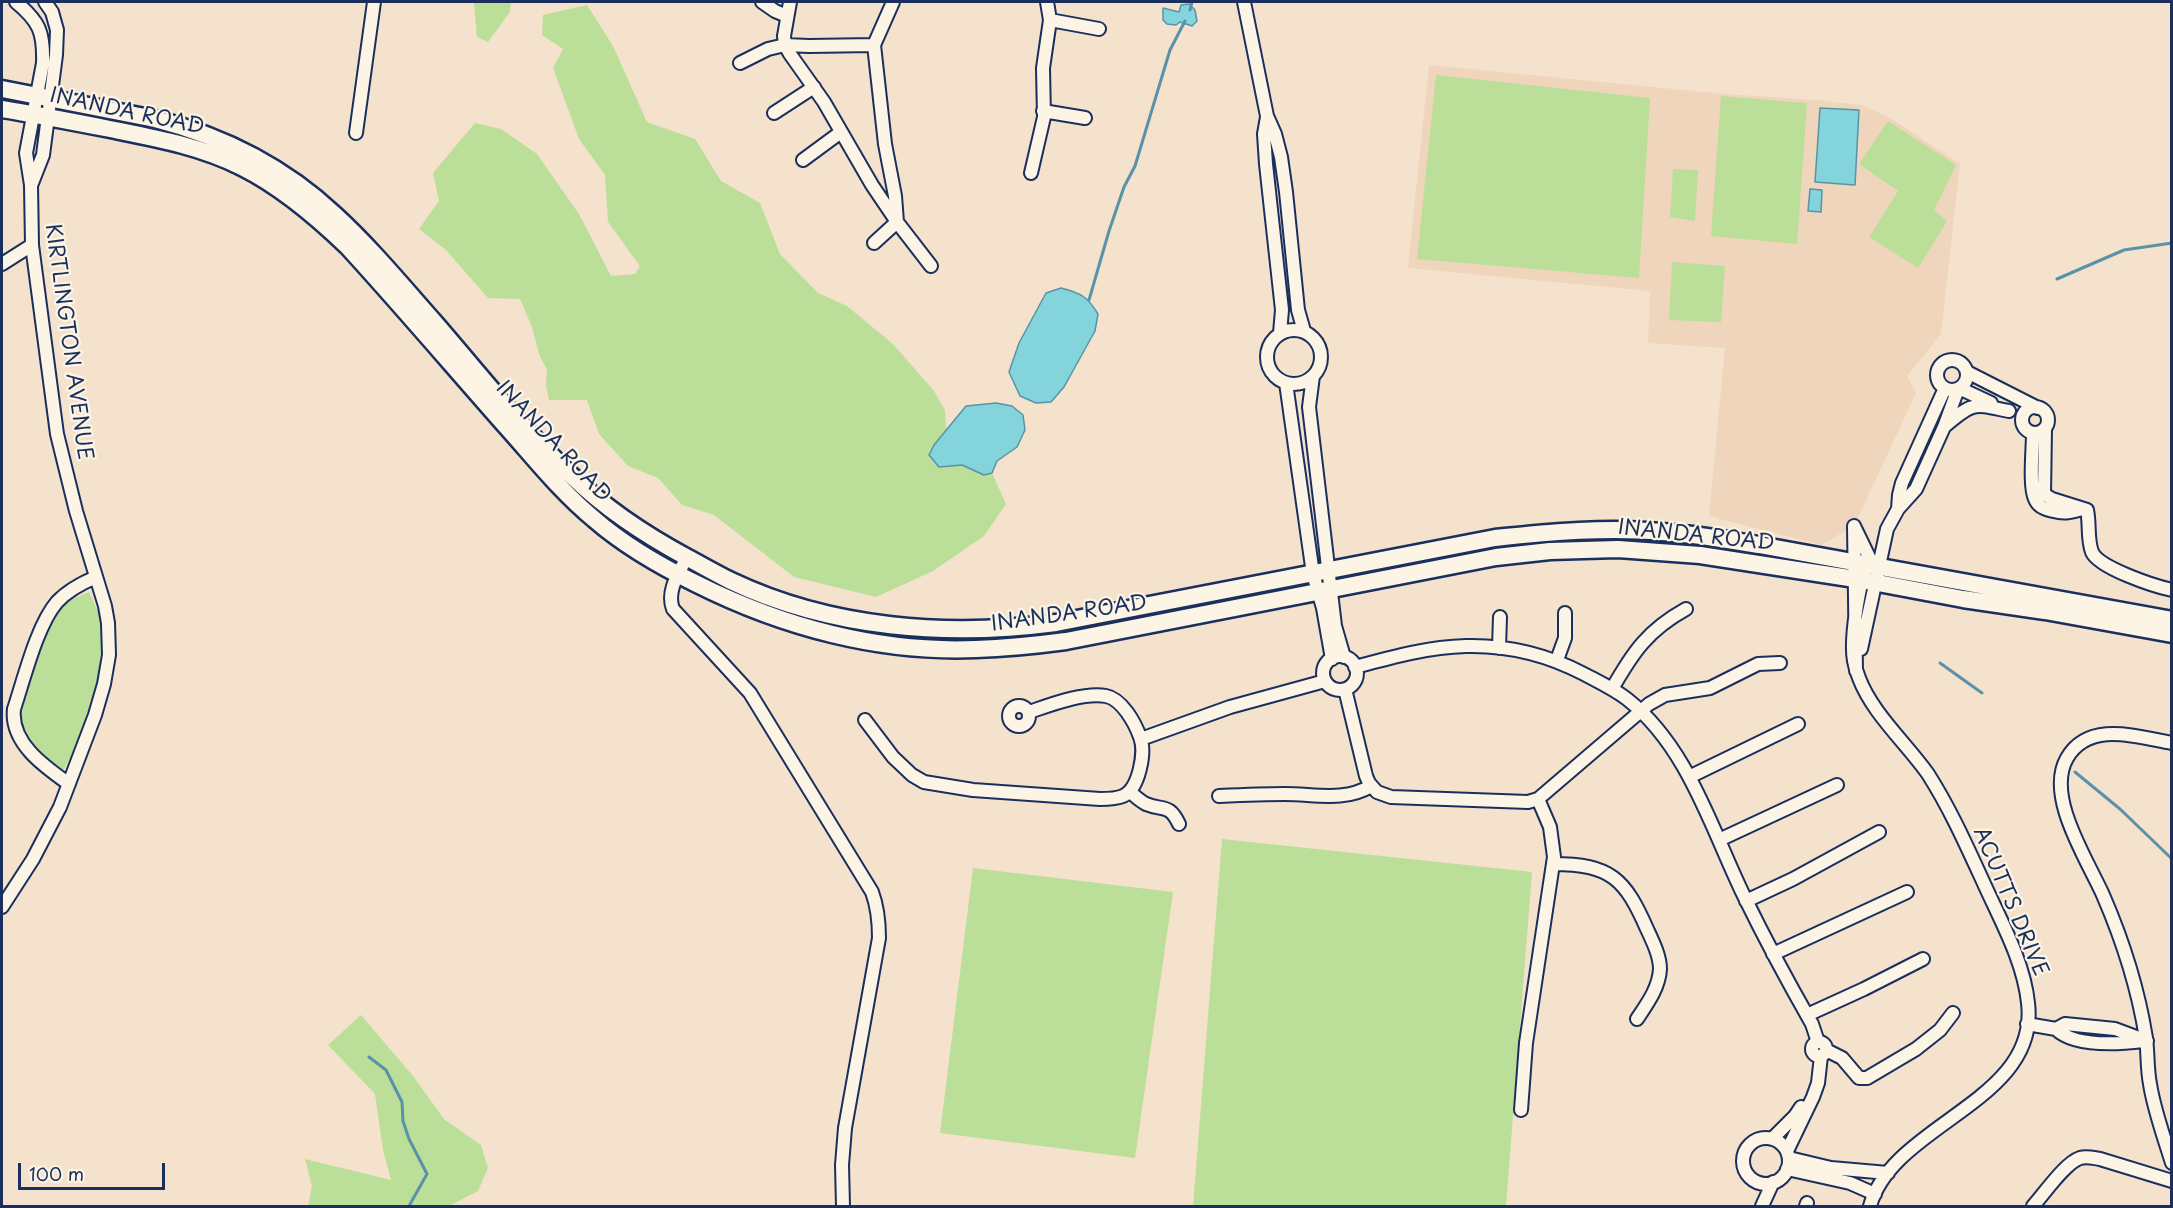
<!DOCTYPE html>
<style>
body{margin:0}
#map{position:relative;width:2173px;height:1208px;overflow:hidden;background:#f4e2cc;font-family:"Playpen Sans",sans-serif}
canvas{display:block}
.frame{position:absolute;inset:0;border:3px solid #1b2f5e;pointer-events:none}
.scale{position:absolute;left:18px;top:1163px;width:147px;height:27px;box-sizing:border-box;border:3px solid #1b2f5e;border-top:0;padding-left:8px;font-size:18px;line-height:21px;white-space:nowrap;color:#1b2f5e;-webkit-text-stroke:4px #fcf5e5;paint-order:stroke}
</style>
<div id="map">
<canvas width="2173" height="1208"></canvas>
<div class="frame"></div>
<div class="scale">100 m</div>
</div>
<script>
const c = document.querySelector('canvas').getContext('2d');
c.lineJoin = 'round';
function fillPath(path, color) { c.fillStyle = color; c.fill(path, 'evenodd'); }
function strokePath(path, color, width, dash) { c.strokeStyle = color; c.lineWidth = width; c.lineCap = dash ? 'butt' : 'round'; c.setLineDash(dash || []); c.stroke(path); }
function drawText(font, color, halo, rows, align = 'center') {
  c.font = font + ' "Playpen Sans",sans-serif'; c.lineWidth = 4.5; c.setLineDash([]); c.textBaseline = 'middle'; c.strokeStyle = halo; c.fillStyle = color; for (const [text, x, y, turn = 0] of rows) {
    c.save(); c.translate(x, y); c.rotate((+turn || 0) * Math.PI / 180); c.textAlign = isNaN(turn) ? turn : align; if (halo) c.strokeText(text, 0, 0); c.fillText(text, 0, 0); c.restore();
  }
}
const built = new Path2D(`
 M1429,65L1724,94L1816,100L1862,105L1892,119L1960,164L1941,334L1907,376L1916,393L1854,526L1821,545L1709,516L1725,348L1648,343L1650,291L1408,268Z`);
const green = new Path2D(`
 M474,2H511L510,12L488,42L477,37Z
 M587,5L613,46L647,122L695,139L721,181L760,203L780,254L818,293L847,306L893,344L934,391L945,410L946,429L934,445L939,467L962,465L984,475L992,473L1006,504L984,536L933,571L876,597L794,577L714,515L682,505L658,478L628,466L599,434L587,400H549L546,386L547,370L539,354L532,327L520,299L488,298L446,250L419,229L439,201L433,173L475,123L501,129L537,154L579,214L611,276L635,274L640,266L608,222L605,175L579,139L553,68L563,49L542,35L543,15Z
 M1436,75L1650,98L1639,278L1417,259Z
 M1721,96L1807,103L1797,244L1711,236Z
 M1888,121L1956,165L1934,210L1947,221L1918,268L1869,237L1898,191L1859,164Z
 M1673,169L1698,170L1695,221L1670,217Z
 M1672,262L1725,266L1721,322L1669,320Z
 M89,592L109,635L93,720L59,777L13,718L52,608Z
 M1222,839L1532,872L1506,1206H1193Z
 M973,868L1173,892L1135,1158L940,1133Z
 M361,1015L413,1076L444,1119L481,1145L488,1168L478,1191L449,1206H308L312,1186L305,1159L391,1180L383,1150L375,1094L328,1045Z`);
const water = new Path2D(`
 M1189,4L1195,10L1197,21L1192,26L1180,22L1176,25L1167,24L1163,20V8L1179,12L1181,5Z
 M1820,108L1859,110L1855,185L1815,182Z
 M1810,189L1822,190L1821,212L1808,211Z
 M1061,288C1081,293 1088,297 1098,314L1095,331L1064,387L1051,402L1036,403L1020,396L1009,372L1019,343L1046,293Z
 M996,403L1012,406L1023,415L1025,430L1017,447L997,461L992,473L984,475L962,465L939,467L929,455L934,445L966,406Z`);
const stream = new Path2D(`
 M1190,10L1192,2
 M2057,279L2124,250L2172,243
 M1089,300L1109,231L1124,187L1135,166L1170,50L1185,21
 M1940,663L1982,693
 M2075,772L2120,809L2172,859
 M369,1057L386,1070L402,1102L403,1121L409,1139L427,1174L409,1206`);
const minor = new Path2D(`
 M762,2L775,11L787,16
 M790,2L784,36L785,45L790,54L824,102L872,185L897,222L931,266
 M1244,2L1267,116L1275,134L1281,157L1286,192L1298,310L1304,331
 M1050,20L1099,29
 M740,63L768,49L785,45L809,46L874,45
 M1043,111L1085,118
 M774,113L814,87
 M1267,117L1264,134L1266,164L1282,310L1280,333
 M356,133L374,2
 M803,160L841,132
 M1031,173L1044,117L1043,68L1050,20L1047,2
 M32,183L43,155L56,55L57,30L52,12L45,2
 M874,243L897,222L895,196L885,144L874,45L893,2
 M2,264L32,245
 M1267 357a27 27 0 1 1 54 0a27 27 0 1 1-54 0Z
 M1937 375a15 15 0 1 1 30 0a15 15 0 1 1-30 0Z
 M1967,372L2038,408
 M1313,376L1309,407L1335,626L1344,657
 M1286,383L1313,574L1323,608L1332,659
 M1959,388L1991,403
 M2022 420a13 13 0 1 1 26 0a13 13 0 1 1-26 0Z
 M1945,426C1974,401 1974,404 2009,411
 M2045,429L2044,494L2052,499L2087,510C2090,523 2087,539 2092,552C2099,568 2154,586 2172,590
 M2033,433C2033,449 2029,487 2035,499C2038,507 2047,510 2054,511C2064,514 2072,512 2082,509
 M1898,509L1899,495L1902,483L1945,388
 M687,557C679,573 666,591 673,609L750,693L872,892C878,908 879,922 879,938L845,1128L842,1165L843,1206
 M1499,648L1500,617
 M1861,649L1887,529L1898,509L1916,489L1944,427L1958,389
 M1323 673a17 17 0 1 1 34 0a17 17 0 1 1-34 0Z
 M1557,660L1565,638V613
 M1355,667C1392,657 1428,647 1466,646C1507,645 1548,655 1584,674C1599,682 1614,689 1627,699C1688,747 1711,828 1744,896C1765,939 1788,982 1812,1024L1818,1042
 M1856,671L1854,526L1870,559C1859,577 1850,640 1854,661C1855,667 1857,673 1859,678C1872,713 1907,744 1928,774C1951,810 1968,849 1986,888C2002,923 2024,963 2028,1003C2040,1102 1893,1123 1870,1206
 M1345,689L1366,776L1369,783L1377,792L1391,797L1528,802L1538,799L1649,704L1665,695L1710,688L1758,664L1780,663
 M1612,689C1633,652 1648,630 1686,609
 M1009 716a10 10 0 1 1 20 0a10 10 0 1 1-20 0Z
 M865,720L893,757L912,775L924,782L973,790L1100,799C1108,799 1116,799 1123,796C1139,789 1146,752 1140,737C1135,723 1122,699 1106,696C1083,692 1050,705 1029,712
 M1141,739L1230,707L1325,681
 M2172,743C2137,737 2089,720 2067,758C2045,796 2087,859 2103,895C2123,941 2138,988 2146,1038C2148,1053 2147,1069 2150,1084C2154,1110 2164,1137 2172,1163
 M1689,777L1798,724
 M69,784C45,767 10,743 14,709C24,679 37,625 57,602C68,590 82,583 96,577
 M1130,792C1135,796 1140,801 1146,804C1163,811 1169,803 1179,824
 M1219,796C1241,795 1263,794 1285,794C1315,794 1344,802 1371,786
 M1719,840L1837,785
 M1553,864C1611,864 1625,879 1647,929C1653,942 1660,956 1660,969C1659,988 1647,1004 1637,1019
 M1746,901L1793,879L1879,832
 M2,907L33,859L60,807L95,715L104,684L109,655L108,623L105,606L76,511L57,434L32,245L31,185L26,153L43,63C44,32 39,21 16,2
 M1773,954L1907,892
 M1807,1015L1864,989L1923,959
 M2027,1024L2056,1029L2065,1024L2115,1029L2147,1041
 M2056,1029C2074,1047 2118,1044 2143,1041
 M1812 1049a7 7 0 1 1 14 0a7 7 0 1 1-14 0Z
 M1826,1050L1842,1058L1859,1078H1867L1916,1049L1940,1030L1953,1013
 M1521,1110L1526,1043L1554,857L1550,827L1538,799
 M1743 1161a23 23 0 1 1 46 0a23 23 0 1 1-46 0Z
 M1772,1139L1795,1116L1801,1107
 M1787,1151L1813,1097L1818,1083L1821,1056
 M1789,1158L1831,1168L1888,1173
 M1787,1169L1850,1183L1875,1194
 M1762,1206L1773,1182
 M1806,1206L1807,1203
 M2033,1206C2044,1194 2065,1163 2080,1158C2087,1156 2093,1158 2100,1159L2172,1181`);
const secondary = new Path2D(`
 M2,89L155,119C222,136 285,168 335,215C371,248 403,287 435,323C480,375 523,430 573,477C607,510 647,536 688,558C703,566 717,574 731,581C832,629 948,637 1056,623L1495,538C1551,532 1607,527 1662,532C1695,534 1727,540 1759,545L2172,620
 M2,109C38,115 74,122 110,129C155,138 200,146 242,167C282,187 316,216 348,247C401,305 452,365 504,424C533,456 560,491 594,519C625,546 660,566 697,584C783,627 879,653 976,649C1007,648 1036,645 1066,641L1496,557L1550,551L1618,549L1700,555L1862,580L1963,599L2045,611L2172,634`);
const streetNames = [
 ["INANDA ROAD",127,112,12],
 ["KIRTLINGTON AVENUE",68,342,82],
 ["INANDA ROAD",553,442,47],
 ["INANDA ROAD",1696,536,6],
 ["INANDA ROAD",1069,614,-8],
 ["ACUTTS DRIVE",2010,902,67]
];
fillPath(built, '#efd5bb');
fillPath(green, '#bbdf99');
fillPath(water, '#83d4db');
strokePath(water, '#5992a9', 1.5);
strokePath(stream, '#5992a9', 3);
strokePath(minor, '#1b2f5e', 16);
strokePath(secondary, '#1b2f5e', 21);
strokePath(minor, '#fcf5e5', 12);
strokePath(secondary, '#fcf5e5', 16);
drawText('21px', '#1b2f5e', '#fcf5e5', streetNames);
</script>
